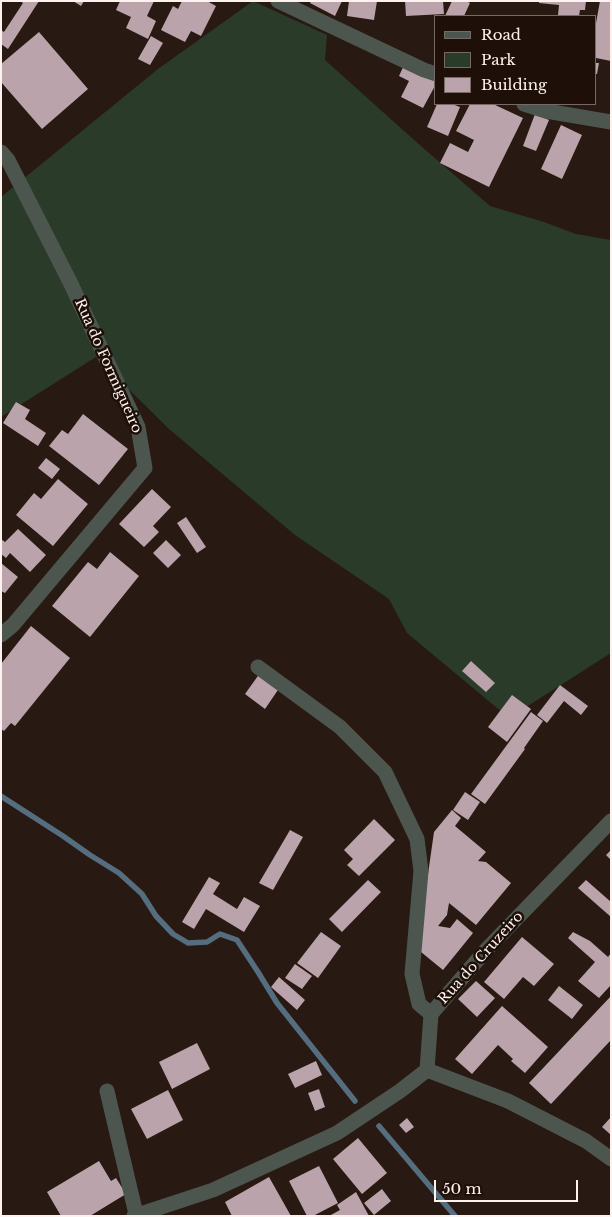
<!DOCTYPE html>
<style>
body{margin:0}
#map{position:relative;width:612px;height:1217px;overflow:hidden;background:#281912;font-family:"Libre Baskerville",serif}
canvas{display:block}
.frame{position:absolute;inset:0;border:2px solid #fdf2ed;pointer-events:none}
.legend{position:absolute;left:434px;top:15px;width:162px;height:90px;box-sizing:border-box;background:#1e1009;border:1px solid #776a64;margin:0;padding:6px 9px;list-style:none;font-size:15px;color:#fdf2ed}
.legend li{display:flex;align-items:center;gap:10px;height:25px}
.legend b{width:25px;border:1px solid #776a64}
.scale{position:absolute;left:434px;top:1180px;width:144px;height:22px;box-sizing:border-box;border:2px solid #fdf2ed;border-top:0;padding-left:6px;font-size:15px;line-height:18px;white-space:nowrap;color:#fdf2ed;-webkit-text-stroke:4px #1e1009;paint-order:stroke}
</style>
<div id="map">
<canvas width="612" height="1217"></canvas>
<div class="frame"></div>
<ul class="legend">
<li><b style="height:6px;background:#4c564f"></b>Road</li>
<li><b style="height:14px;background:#2a3b2a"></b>Park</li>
<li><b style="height:14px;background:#baa3aa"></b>Building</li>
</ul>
<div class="scale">50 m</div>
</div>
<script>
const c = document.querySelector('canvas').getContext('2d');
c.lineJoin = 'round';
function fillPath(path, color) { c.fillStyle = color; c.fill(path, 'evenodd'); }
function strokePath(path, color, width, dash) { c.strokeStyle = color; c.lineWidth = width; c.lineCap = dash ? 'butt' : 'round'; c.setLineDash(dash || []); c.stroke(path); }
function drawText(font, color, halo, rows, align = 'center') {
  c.font = font + ' "Libre Baskerville",serif'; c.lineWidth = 5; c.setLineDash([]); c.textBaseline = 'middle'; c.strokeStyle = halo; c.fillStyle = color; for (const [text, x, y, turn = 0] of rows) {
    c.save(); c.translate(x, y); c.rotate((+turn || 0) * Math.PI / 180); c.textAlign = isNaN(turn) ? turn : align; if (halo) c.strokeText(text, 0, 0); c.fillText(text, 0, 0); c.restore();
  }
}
const green = new Path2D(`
 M253,1L327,35L325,60L413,139L490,206L544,222L576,234L611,240V653L509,718L407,633L389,599L295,535L169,429L96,357L1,417V197L158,69Z`);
const stream = new Path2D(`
 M1,796L63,836L90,855L119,873L142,894L156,916L173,934L188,943L207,942L220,934L237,940L258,972L277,1003L355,1101
 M379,1126L455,1216`);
const building = new Path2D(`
 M20,1H39L8,49L1,44V30L4,32L23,3Z
 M73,1H84L81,6Z
 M120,1H154L147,16L156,21L148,39L126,28L131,17L116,10Z
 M182,1H207L216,6L201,36L191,31L185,42L161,30L173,6L178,9Z
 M311,1H342L335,16L310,3Z
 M349,1H377L374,20L347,16Z
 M405,1H443L444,14L406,16Z
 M452,1H466L470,3L464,16H445Z
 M539,1H586L585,10H580L579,16L558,15L559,5L539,3Z
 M600,1H611V61L596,58V23Z
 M39,32L88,89L42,129L1,82V64Z
 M151,36L163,43L150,65L138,59Z
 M405,63L436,79V84L423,108L401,97L409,81L399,76Z
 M596,63H599L597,74H596Z
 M437,104H452L460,107L448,136L427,127Z
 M470,104H493L523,118L489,187L440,163L450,143L468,152L474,140L456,131Z
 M535,114L549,120L536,151L523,146Z
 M561,125L582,135L562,179L541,169Z
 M16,402L30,410L25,419L46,433L38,446L3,423Z
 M83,414L128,449L99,485L49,446L62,430L68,434Z
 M46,458L60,469L52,479L38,468Z
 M58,479L88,504L53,546L16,515L34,493L41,499Z
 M152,489L171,507L153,526L159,532L144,547L119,524Z
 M186,517L206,547L197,553L177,523Z
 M18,529L46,555L30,572L10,553L6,558L1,554V539L5,542Z
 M166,540L181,555L168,568L153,553Z
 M110,552L139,576L90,637L52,606L88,562L97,569Z
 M1,563L18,577L5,593L1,591Z
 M31,626L70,658L15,726L11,723L4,731L1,729V664Z
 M471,661L495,683L486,692L462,671Z
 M260,673L280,687L265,709L245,694Z
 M560,685L588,706L581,715L564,701L547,723L537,715Z
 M512,695L531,709L507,742L488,727Z
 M531,712L543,721L524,748L525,749L485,804L471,794Z
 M465,792L480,802L468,820L453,810Z
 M452,810L461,818L455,826L486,852L478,861L486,862L511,883L476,925L449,903L447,915L438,926L450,928L457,919L473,933L443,970L421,952L417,951L434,832Z
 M374,819L395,840L359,876L347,865L353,859L344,850Z
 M290,830L303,837L273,890L259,883Z
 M611,850V860L606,855Z
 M209,877L220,883L213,894L237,909L244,897L260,906L244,932L206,909L194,929L182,922Z
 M368,880L381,892L342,932L329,919Z
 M586,880L611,902V917L578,888Z
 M321,932L341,946L318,978L297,963Z
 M573,932L590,941L608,957L611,953V985L599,998L578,981L595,962L568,938Z
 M522,937L554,964L534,986L523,977L504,999L484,982Z
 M295,964L312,976L302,989L285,978Z
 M279,977L305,1000L297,1010L271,987Z
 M476,981L495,998L477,1017L458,999Z
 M559,986L583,1005L572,1019L548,1000Z
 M611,996V1040L551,1104L529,1083Z
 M502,1006L548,1047L525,1073L511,1061L513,1059L498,1045L472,1074L455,1059Z
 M197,1043L210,1069L172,1089L159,1062Z
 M316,1061L322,1075L295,1088L288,1074Z
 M319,1089L325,1107L315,1111L308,1093Z
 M168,1090L183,1120L147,1139L131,1109Z
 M611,1117V1135L602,1127Z
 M407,1118L414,1127L406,1133L399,1125Z
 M358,1138L387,1173L362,1194L333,1159Z
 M99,1161L111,1181L116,1178L126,1194L90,1216H61L47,1192Z
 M319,1166L338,1203L313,1216H307L289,1181Z
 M269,1177L291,1216H232L225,1202Z
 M382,1189L391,1201L374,1215L364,1203Z
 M356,1192L369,1216H329L340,1210L337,1205Z`);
const minor = new Path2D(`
 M278,1L424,70L436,74
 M524,104L546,111L611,122
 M1,152L8,160L70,282L138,427L145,468L13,625L1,635
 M258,667L340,727L385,772L417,839L421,871L412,974L419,1004L431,1014
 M427,1070L508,1101L586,1141L611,1159
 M107,1091L136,1214
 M134,1216L213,1190L337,1133L400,1091L427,1070L431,1014L486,950L611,821`);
const streetNames = [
 ["Rua do Formigueiro",108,366,66],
 ["Rua do Cruzeiro",481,958,-48]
];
fillPath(green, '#2a3b2a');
strokePath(stream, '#546e7f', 5.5);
fillPath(building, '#baa3aa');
strokePath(minor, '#4c564f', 15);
drawText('14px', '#fdf2ed', '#1e1009', streetNames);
</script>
